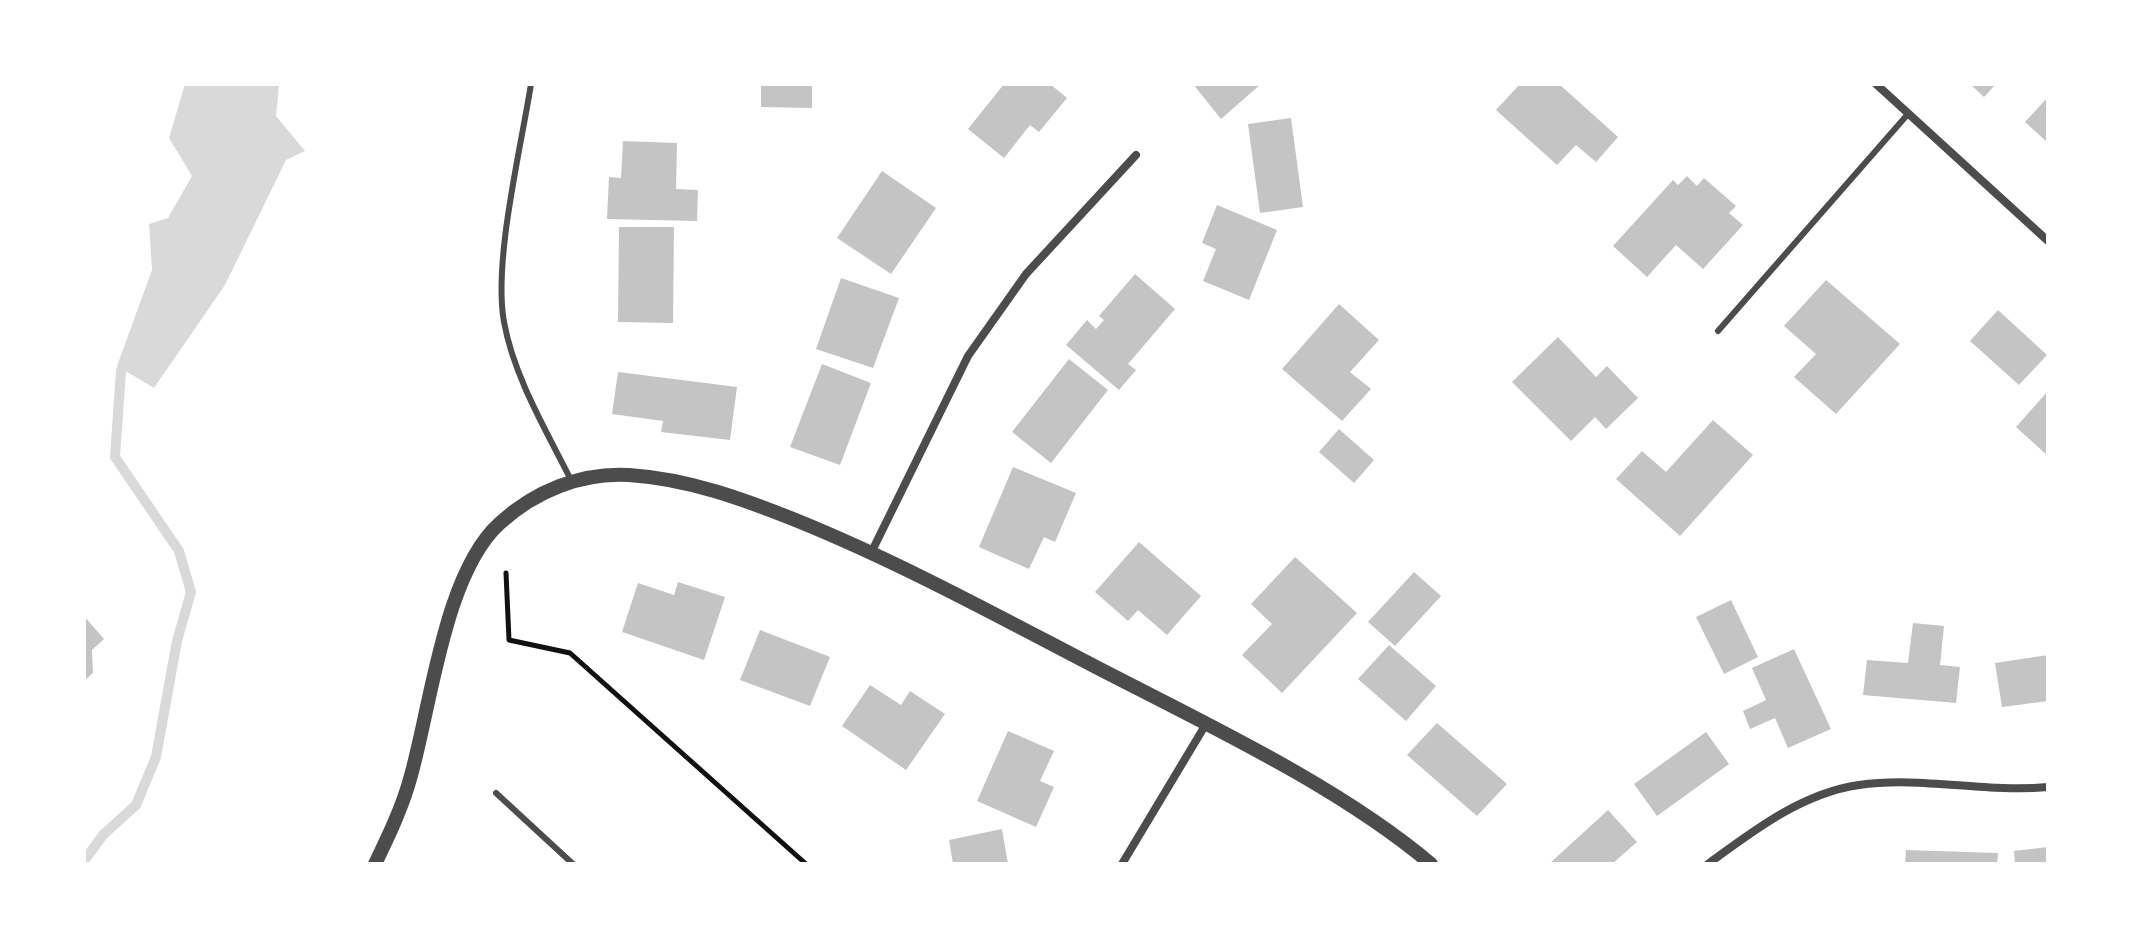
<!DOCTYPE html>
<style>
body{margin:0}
#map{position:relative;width:2132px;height:948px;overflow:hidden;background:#fff;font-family:Lato,sans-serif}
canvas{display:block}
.frame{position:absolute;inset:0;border:86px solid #fff;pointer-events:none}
</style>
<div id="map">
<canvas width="2132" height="948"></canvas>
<div class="frame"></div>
</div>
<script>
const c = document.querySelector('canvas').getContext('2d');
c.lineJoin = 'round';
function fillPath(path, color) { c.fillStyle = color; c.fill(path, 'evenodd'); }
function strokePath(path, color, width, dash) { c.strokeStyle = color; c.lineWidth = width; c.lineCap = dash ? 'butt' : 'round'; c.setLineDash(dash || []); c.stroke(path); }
const water = new Path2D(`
 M185,84H279L276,116L305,151L286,160L225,285L154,388L117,366L152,270L149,224L168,218L192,176L169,138Z`);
const stream = new Path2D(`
 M84,861L103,835L136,805L156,757L177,641L191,592L179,551L115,457L121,371L126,358`);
const building = new Path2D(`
 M761,84H812V108L761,107Z
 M1004,84H1050L1067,98L1039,132L1030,125L1004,158L968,129Z
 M1193,84H1261L1221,119Z
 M1520,84H1559L1618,137L1596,162L1576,145L1557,165L1496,110Z
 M1970,84H1996L1984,97Z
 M2048,97V143L2025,122Z
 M1291,118L1303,207L1260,213L1248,124Z
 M623,141L677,143L676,189L698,190L697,221L607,219L609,177L621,178Z
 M882,171L936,208L891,274L837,238Z
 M1687,176L1697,186L1704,178L1736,206L1729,213L1743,225L1703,269L1676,245L1647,277L1613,246L1673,180L1678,185Z
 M1217,205L1277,230L1249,300L1203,281L1216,249L1202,243Z
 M619,227H674L673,323L618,322Z
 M1135,274L1175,309L1128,364L1136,370L1119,390L1066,345L1087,320L1096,329L1104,320L1099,316Z
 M841,278L899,298L873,368L816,349Z
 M1826,280L1900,344L1836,414L1794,377L1816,354L1784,326Z
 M1339,304L1379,340L1350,372L1371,389L1342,421L1282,369Z
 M1998,310L2047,355L2019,385L1970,341Z
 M1558,337L1596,377L1607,366L1638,398L1606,429L1595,417L1571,441L1512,382Z
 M1069,359L1108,390L1051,463L1012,432Z
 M822,364L871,383L840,465L790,447Z
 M618,372L737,387L730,440L661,432L663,421L612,414Z
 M2048,391V456L2016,427Z
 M1713,420L1753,455L1680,536L1616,479L1642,451L1666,472Z
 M1339,429L1374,460L1354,483L1319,452Z
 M1013,467L1076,493L1055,542L1044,537L1029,569L979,547Z
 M1139,542L1201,596L1167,635L1138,610L1128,621L1095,592Z
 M1295,557L1357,613L1282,693L1242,655L1272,624L1251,604Z
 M1414,572L1441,596L1395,646L1368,622Z
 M678,582L725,597L704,660L622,632L638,583L674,595Z
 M1731,600L1758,657L1724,674L1696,617Z
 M84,616L104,639L92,650L93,673L84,681Z
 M1913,623L1944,626L1940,665L1960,667L1956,703L1863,695L1867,660L1908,663Z
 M760,630L830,657L810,706L740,680Z
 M1389,645L1436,686L1406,721L1358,679Z
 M1794,649L1831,729L1788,748L1775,718L1750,729L1743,711L1766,700L1752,668Z
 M2048,655V701L2002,707L1995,663Z
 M870,685L901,705L910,691L945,714L906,770L842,726Z
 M1437,723L1507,784L1477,816L1407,755Z
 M1008,731L1054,751L1040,781L1054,787L1036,827L977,801Z
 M1706,732L1729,764L1657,816L1634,784Z
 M1608,810L1637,842L1612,864H1549Z
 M1002,829L1008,864H953L949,840Z
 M2048,847V864H2015L2014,851Z
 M1906,850L1998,853L1997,864H1905Z`);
const path = new Path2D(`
 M506,573L509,640L570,653L806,864`);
const service = new Path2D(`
 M531,84C521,148 493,261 504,322C514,377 546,430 571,480
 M1718,331L1908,114
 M496,793L573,864`);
const minor = new Path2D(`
 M1876,84L2048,241
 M872,551L968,356L1026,274L1136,155
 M1122,864L1206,724
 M1708,864C1753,831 1802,793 1859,785C1921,776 1985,793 2048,787`);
const tertiary = new Path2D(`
 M375,864C388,837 402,808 410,779C431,707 444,573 500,523C535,491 582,472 629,475C689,479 743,499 798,521C901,563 998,616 1096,667C1204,723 1339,786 1431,864`);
fillPath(water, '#d9d9d9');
strokePath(stream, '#d9d9d9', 10);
fillPath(building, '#c4c4c4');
strokePath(path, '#111', 5);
strokePath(service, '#4c4c4c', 6);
strokePath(minor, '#4c4c4c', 8);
strokePath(tertiary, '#4c4c4c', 14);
</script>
